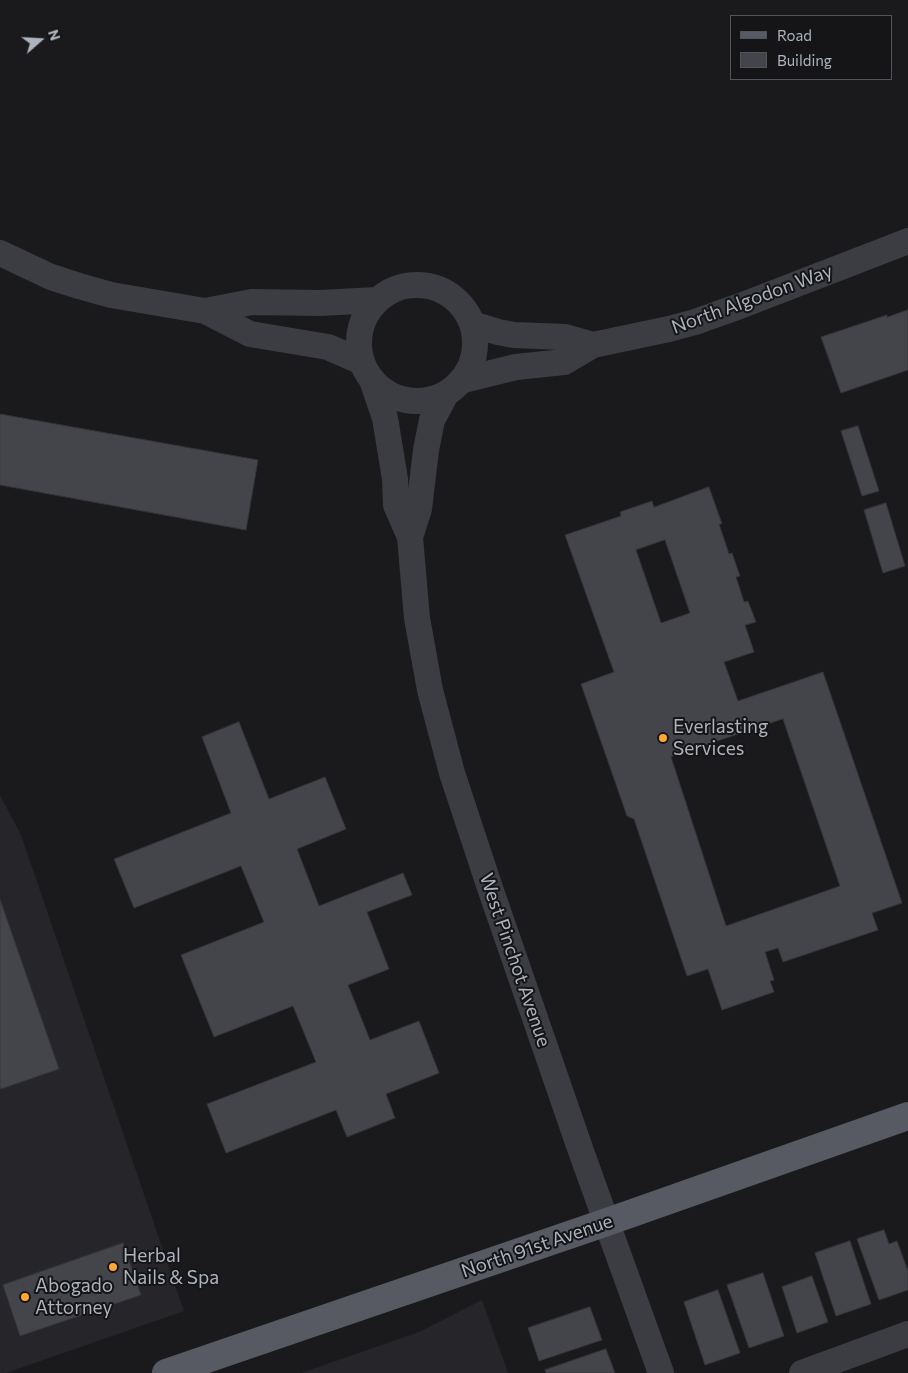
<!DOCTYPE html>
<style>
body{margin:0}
#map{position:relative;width:908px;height:1373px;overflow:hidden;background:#1a1a1d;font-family:Commissioner,sans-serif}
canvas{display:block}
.legend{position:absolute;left:730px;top:15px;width:162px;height:65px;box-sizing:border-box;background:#151518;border:1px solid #51545a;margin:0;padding:6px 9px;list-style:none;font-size:15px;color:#acb3bd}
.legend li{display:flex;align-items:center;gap:10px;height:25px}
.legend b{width:25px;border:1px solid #51545a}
.north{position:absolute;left:15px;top:15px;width:50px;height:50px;-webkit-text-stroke:4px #151518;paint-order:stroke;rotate:71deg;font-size:14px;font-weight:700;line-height:20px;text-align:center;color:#acb3bd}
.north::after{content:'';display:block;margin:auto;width:18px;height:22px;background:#acb3bd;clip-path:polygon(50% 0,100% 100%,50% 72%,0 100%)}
</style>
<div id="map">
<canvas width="908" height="1373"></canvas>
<ul class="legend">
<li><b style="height:6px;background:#575a62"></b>Road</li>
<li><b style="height:14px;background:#44454a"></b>Building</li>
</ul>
<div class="north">N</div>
</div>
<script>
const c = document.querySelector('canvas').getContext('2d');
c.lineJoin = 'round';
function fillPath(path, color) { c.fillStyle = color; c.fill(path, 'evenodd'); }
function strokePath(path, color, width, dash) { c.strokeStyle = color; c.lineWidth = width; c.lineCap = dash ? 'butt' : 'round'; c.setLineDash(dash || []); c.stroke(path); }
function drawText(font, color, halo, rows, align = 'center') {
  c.font = font + ' Commissioner,sans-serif'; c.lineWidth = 4; c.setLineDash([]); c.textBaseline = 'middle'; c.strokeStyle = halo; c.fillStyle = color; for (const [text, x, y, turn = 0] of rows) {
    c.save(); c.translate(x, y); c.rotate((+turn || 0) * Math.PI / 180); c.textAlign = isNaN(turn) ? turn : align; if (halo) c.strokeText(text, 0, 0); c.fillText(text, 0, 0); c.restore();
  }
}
const built = new Path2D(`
 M0,795L21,835L184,1311L6,1373H0Z
 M482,1300L508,1373H301L419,1332Z`);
const building = new Path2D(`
 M908,310V370L841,393L821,337L887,315V317Z
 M0,414L258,460L246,530L0,485Z
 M858,426L879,491L862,496L841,431Z
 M709,487L722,524H719L729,554L732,553L740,576L736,577L744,602L748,601L756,622L745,625L754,652L724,662L738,701L823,672L902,903L872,913L878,930L783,962L778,948L765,952L774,980L770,981L774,992L722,1010L708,969L687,976L634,819L627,816L581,684L614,672L565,535L621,516L620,512L652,501L654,507ZM665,540L690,613L661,623L636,550ZM783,719L840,886L726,926L671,757Z
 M886,503L905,566L883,573L864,510Z
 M239,722L269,799L325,777L346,829L297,849L319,906L403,873L412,895L367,912L389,969L348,985L370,1040L419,1021L439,1073L386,1094L395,1118L347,1137L336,1110L226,1153L207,1104L316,1062L293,1006L214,1037L181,955L264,922L241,866L134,908L114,859L231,813L202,737Z
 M0,899L59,1069L1,1089L0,1086Z
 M884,1230L889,1244L897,1241L908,1271V1290L879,1300L857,1239Z
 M850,1241L871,1304L836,1316L815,1253Z
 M123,1243L141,1295L20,1336L3,1285Z
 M763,1273L784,1336L749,1348L727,1285Z
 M812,1276L828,1322L797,1333L782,1287Z
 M718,1290L740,1353L705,1365L684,1302Z
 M590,1307L602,1340L539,1361L528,1328Z
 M606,1349L615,1373H546L545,1370Z`);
const minor = new Path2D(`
 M0,253L51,277L79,286L111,295L205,311L250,334L328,347L362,362
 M359 343a58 58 0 1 1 116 0a58 58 0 1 1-116 0Z
 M205,311L252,302L320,303L377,300
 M472,324L498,332L514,335L565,337L593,345
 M372,380L385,418L395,479L396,505L410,537L417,618L430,690L452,773L489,885L582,1154L661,1373
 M463,380L516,367L564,362L593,345L669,329L695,322L740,306L908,241
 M410,537L419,509L426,450L432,420L446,394
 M802,1373L908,1334`);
const major = new Path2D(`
 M166,1373L607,1222L908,1116`);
const markers = [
 [663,738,5,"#ffa730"],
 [113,1267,5,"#ffa730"],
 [25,1297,5,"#ffa730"]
];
const streetNames = [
 ["North Algodon Way",752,299,-20],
 ["West Pinchot Avenue",515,960,71],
 ["North 91st Avenue",537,1246,-19]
];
const poiNames = [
 ["Everlasting",673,727],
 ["Services",673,749],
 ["Herbal",123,1256],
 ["Nails & Spa",123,1278],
 ["Abogado",35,1286],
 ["Attorney",35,1308]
];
fillPath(built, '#26262a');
fillPath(building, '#44454a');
strokePath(building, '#343439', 1);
strokePath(minor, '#3b3d42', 26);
strokePath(major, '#575a62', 28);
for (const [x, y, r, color] of markers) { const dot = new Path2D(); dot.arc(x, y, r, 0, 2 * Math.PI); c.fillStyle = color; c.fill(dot); strokePath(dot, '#151518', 2); }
drawText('19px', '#acb3bd', '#151518', streetNames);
drawText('19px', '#acb3bd', '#151518', poiNames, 'left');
</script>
